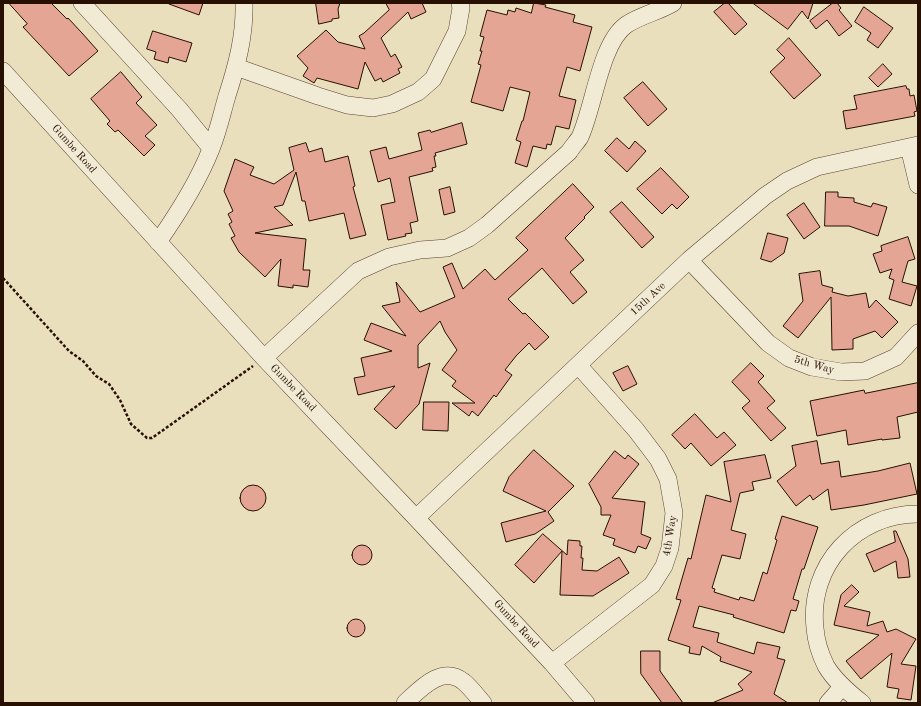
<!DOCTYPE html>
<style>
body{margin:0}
#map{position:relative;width:921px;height:706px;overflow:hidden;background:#e9dfbd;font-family:"Old Standard TT",serif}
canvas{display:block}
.frame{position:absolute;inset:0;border:4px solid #270f02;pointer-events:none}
</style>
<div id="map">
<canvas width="921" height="706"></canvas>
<div class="frame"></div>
</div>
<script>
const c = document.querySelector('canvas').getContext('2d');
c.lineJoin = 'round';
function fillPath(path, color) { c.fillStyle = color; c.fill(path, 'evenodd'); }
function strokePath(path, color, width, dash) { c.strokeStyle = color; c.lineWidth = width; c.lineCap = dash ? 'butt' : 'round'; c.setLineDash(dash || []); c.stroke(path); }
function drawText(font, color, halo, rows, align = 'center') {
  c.font = font + ' "Old Standard TT",serif'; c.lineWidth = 3.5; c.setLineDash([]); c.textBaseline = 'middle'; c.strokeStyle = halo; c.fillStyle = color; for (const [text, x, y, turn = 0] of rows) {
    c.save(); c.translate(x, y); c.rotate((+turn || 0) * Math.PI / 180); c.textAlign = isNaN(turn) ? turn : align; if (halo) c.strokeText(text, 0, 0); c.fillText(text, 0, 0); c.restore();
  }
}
const building = new Path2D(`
 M9,3H51L67,19L68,18L82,33L98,51L69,76L23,27L27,24Z
 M169,3H203L199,15L169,4Z
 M316,3H340L338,9L339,18L332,19V21L319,24Z
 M386,3H422L426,12L411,19L408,12L381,38L391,57L395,54L402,67L398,69L400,73L383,82L381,78L375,81L365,62L358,89L317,78L314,83L303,76L308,68L297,56L326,30L338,42L365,49L359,36L364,33L389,10Z
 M534,3L546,5L545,7L575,15L573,22L592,27L580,71L567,67L559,96L576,100L569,129L556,126L551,145L547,144L546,149L533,146L527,167L515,163L521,142L516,140L522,121H523L530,92L510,87L503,111L471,102L481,65L478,64L482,51H480L484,37L480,36L487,10L507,15L508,10L515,12L516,8L531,13Z
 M725,3H728L747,24L735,35L714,12Z
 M753,3H813L808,19L802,11L788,29Z
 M833,3H837L841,8L839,10L852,26L839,36L827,20L816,29L810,21Z
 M864,7L893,28L878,48L867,40L871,33L855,22Z
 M153,31L192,43L186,62L169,57L168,63L154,59L156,52L147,49Z
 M789,38L821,75L794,99L770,72L785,58L777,50Z
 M883,64L892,74L878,87L869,78Z
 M121,72L142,97L136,103L157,125L145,136L155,145L144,156L118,130L115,132L107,124L110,121L91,99Z
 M643,82L667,109L648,126L624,98Z
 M906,86L907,89H909L910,96L914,95L917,111L914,112L915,116L846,129L843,111L857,109L854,96Z
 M462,123L467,144L435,153L436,156H434L436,167L432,168L433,171L409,177L418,221L410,223L412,233L405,234L406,236L388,240L381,205L395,202L390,178L378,182L370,151L386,147L389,159L422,150L418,133L430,130L431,132Z
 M617,138L629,149L635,141L646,151L627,172L605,151Z
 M306,143L309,152L322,148L325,162L348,156L355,186L353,187L366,235L350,239L344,213L309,221L305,201H302L296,172L283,205L274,207L293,225L255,233L306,239L303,270H310L308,287L293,285V288L278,286L281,259L265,277L239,252L231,238L235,236L229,224L232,222L228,214L233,211L224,191L235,159L254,167L250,175L274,184L294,170L289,148Z
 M661,168L689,197L677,209L672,204L662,214L637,189Z
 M573,184L594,207L584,217L585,218L565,238L584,260L570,272L587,292L573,304L542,268L508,299L523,314L525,313L549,337L535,350L529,343L516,356L505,370L512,375L496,397L494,395L478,416L472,411L469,416L452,403H475L452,386L456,381L442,370L457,350L445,332L440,321L418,345V368L430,363L419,404L396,429L374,409L395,386L358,395L354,378L365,376L361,358L392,351L364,340L371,323L406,336L382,306L400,302L396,282L420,312L455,297L443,267L452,263L463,289L485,269L495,280L528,250L516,238Z
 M450,187L455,212L444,215L439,190Z
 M826,192H838V197L854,198V202L871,207L873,203L887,207L878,236L849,226H825Z
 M622,202L654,237L642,248L610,212Z
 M804,203L820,227L804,239L787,215Z
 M768,233L788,238L784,253L771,262L761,259Z
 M908,237L915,259L908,261L902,282L917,286L911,306L889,299L894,280L889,278L892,269L880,273L873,254L882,251L881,246Z
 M820,271L822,285L833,288L832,292L848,296L866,293L869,308L876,300L898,322L882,338L875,331L853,339V349L832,350L831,297L798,338L783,326L803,301L799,274Z
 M751,363L764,376L758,382L775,401L767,408L786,428L771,441L742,408L750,401L732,382Z
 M628,366L637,384L623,391L613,373Z
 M918,383V412L897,417L900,438L882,440V439L848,445L846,430L817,436L810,401L864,390L865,393Z
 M424,402H449L448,431L423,430Z
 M695,414L717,438L724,432L736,445L711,466L691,443L685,449L672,435Z
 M817,441L821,464L839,461L841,477L878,471L910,463L917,494L864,505L831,510L828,489L813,500L810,495L796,506L777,481L796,466L792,446Z
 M534,450L574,486L548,512L554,521L535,534L506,542L501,523L546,511L503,491L509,477Z
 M615,451L625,459L628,455L639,464L612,498L645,502L641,534L651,538L646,549L638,546L635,553L613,545L615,539L603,535L611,515H601V507L589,484Z
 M765,455L771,478L752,482L754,490L740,493L731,530L746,534L740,559L722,555L712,588L715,589L714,592L739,600L740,597L754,601L763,572L767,574L777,540L775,539L782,516L818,527L804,569H802L793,599L799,601L796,611L791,610L784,633L733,617L734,615L699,606L693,627L719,633L717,642L754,654L757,642L780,647L777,658L785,660L774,694L788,703H712L743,690L738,684L752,672L720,661L721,657L702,646L700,655L689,653L690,647L668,640L681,600L676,599L688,558L691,559L706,495L731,502L724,462Z
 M240 498a13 13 0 1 1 26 0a13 13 0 1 1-26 0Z
 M894,531H896L908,559L910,577L898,578L896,561L874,572L866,554L895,542Z
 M543,534L567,555L568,540L580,541V546H582L581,558H583L582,570L597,571L619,557L629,573L593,596L560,595L562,551L534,583L515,565Z
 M352 555a10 10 0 1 1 20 0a10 10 0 1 1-20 0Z
 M852,585L859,592L844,606L870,612L867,626L883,621L887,632L896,629L916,639L901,664L916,666L911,700L897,698L899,689L887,687L892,653L861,679L846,661L879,635L834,625L841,595Z
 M347 628a9 9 0 1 1 18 0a9 9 0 1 1-18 0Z
 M641,651H660V671L683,703H662L641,674Z`);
const path = new Path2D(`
 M3,278L69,351L83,361L96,376L109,384L120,400L131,424L147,438H152L253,366`);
const minor = new Path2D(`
 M82,3L179,109L211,148
 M236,67L318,96L347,105L373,108L392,104L418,92L433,79L457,31L461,8L460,3
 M3,71L264,358L416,518L552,663L586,703
 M909,147L918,185
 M158,242C179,212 198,182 211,149C218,132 222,113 227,96C237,65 245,35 244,3
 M689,260L768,343L789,358L812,367L841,372L865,371L896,357L918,333
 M264,358L358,271L389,257L420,250L447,248L469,238L487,225L569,152C572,147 577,142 580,137C594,107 600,44 626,25C641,15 658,12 673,3
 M416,518L689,260L765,196L787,181L817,167L918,145
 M552,663L652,585L664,566L670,548L674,513L668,479L658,459L636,430L578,365
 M405,703C420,689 442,664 464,682C471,688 477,696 483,703
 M828,703L842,687
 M862,703C848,692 835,681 826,666C820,654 816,641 815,628C808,565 856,514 918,514`);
const streetNames = [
 ["Gumbe Road",74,149,48],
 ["15th Ave",648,299,-43],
 ["5th Way",814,365,16],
 ["Gumbe Road",293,388,46],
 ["4th Way",670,536,-81],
 ["Gumbe Road",516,624,47]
];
fillPath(building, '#e4a595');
strokePath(building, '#270f02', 1);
strokePath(minor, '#584331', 18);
strokePath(path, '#270f02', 2.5, [3, 2]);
strokePath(minor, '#f1ead4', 17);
drawText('11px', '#270f02', '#f1ead4', streetNames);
</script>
